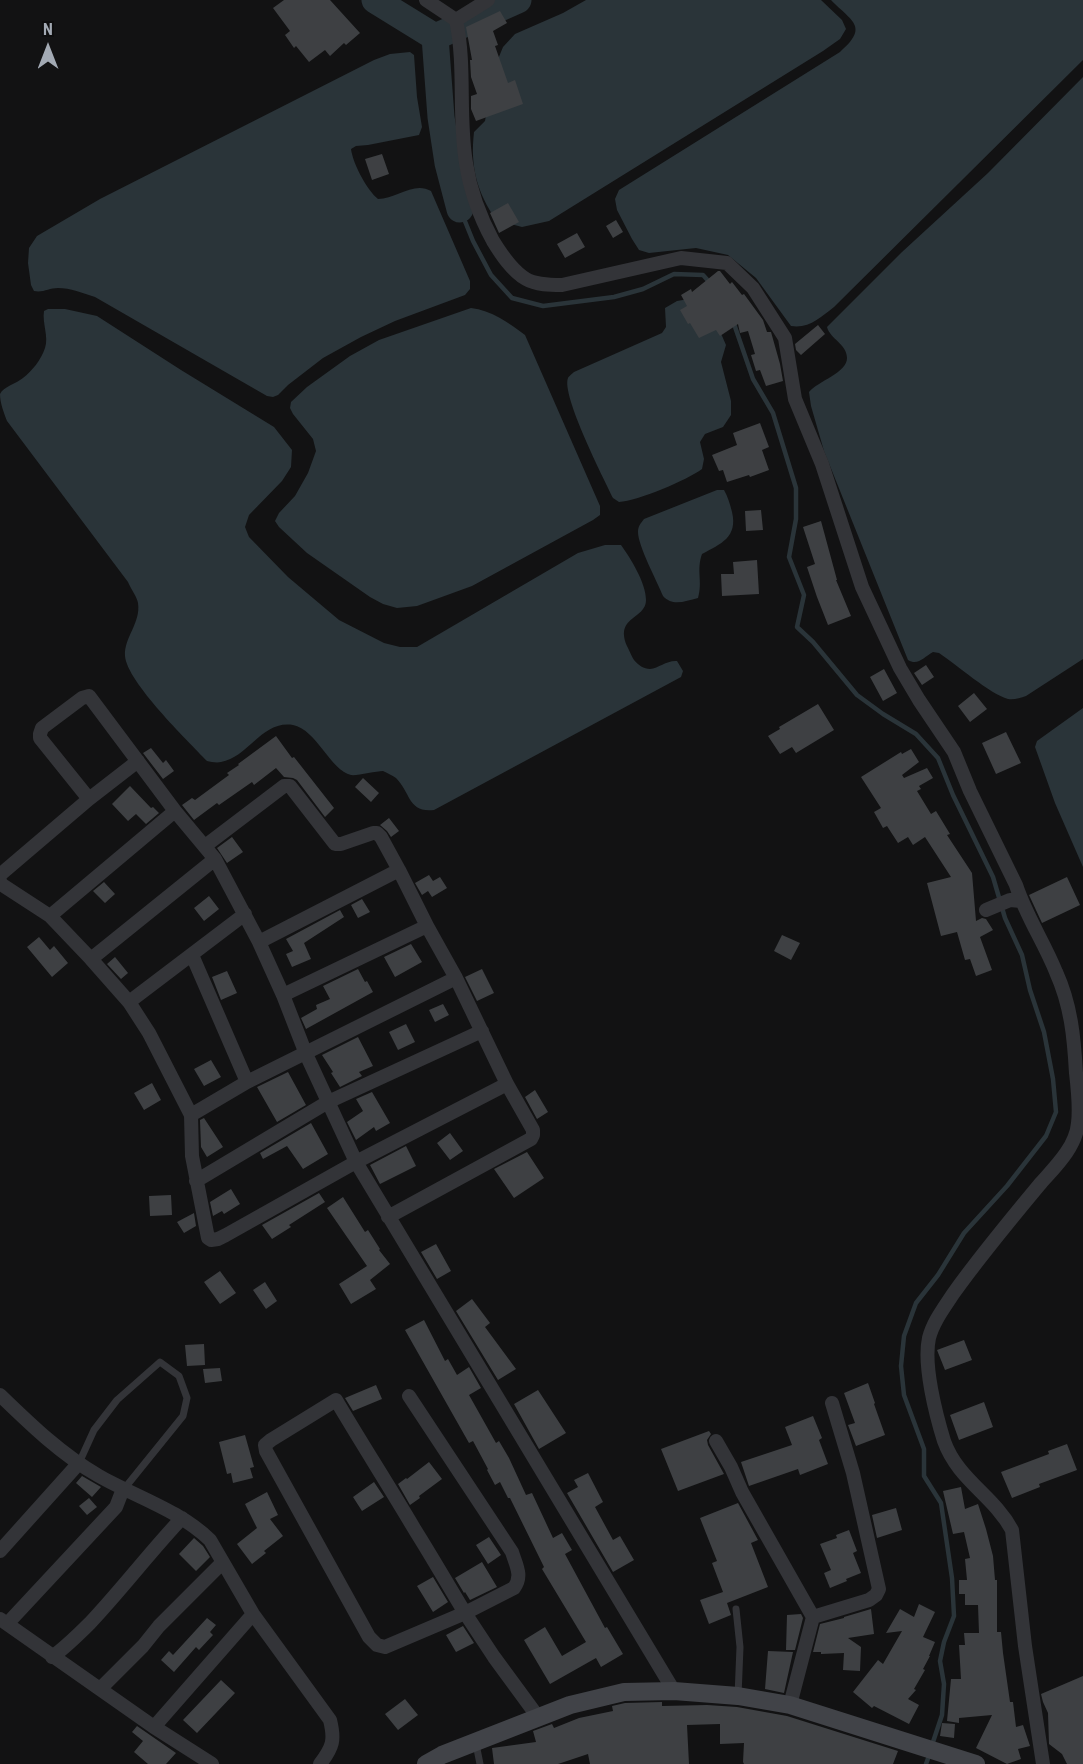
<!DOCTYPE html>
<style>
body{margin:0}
#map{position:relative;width:1083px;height:1764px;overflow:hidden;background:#121213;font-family:"Roboto Condensed",sans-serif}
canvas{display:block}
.north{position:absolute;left:18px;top:18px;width:60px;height:60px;-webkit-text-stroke:4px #0d0d0e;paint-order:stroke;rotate:0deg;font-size:16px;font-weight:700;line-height:24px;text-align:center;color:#a3aab4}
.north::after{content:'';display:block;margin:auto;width:21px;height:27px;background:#a3aab4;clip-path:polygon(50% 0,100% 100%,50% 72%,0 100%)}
</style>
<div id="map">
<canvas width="1083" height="1764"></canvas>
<div class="north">N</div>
</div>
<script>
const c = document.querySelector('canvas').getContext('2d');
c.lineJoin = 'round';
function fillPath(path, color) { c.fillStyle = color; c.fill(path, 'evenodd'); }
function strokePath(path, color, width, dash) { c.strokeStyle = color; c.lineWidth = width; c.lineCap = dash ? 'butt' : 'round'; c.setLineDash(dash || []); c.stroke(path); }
const water = new Path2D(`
 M586,0H821L842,20L846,29L840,39L823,51L549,221L522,227L496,220C477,192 470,167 474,132L485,121L494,69L503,47L515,34L563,13Z
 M831,0H1083V60L834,307C821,317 809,329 791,326L756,278L728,255L696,248L649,253L639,250L632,239L617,210L615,199L619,190L840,52C870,26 851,21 831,0Z
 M410,52L414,55L417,97L422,127L419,135L368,145L356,146L351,149C353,164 367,190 378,199C396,199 414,181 431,191L470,281V289L465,295L395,321L361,337L323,358L288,385L278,395L273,397L267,396L95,297C83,293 70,288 58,288C49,288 43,293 34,291L31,285L28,263L29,248L37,236L100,199L374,60L390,54Z
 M1083,77V659L1026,696C1020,698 1014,700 1008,699C990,694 957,665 939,653L933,652C924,657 918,666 908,660L824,451L811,406L809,392C818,381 847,373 847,358C847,344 830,339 827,327L902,252L988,173Z
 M700,297L712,313L726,345L721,362L731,401V415L723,427L705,434L700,442L704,459L702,469C687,480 638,501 619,502L613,498C604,479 561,395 568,378C568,377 573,373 574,372L662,333L666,327L665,308L677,301Z
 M471,308C491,310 509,323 525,335L600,506V515L593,520L472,586L417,606L397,608L383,604L370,597L307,553L279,527L275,521L279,513L295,496L308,473L316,451L313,439L293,414L290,408L291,402L307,387L350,356L379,340Z
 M48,309H65L97,316L181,370L274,427L292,450L291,467L282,481L249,515L245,527L249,537L288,577L339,620L384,643L400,647H417L578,553L605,545H621C631,559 646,583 646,600C646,620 613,616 628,648C630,652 632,657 634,660C638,665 644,669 650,669C659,668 667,660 677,661L683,671L681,677L434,810C408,813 411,793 396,778C392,775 387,773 383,771C376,771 357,776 351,775C331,771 316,729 293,725C262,720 249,757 221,762C217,763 211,762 207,761C188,741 127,682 125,656C124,637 141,623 138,603C137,597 131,589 128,582L7,421C4,413 0,403 0,394C3,387 17,383 23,378C32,371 41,360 45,348C49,337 42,323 44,311Z
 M717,490H724C728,497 730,504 732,512C738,537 721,544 702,554C696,571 703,581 698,598C685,601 673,607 663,596C657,581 638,546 638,532C638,526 641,523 644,519Z
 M1083,708V867L1055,803L1035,747L1037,741Z`);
const stream = new Path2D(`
 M460,209L473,241L491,275L512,298L543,306L614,297L643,289L674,274L703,275L711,284
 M733,321L753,379L773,413L796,488V519L789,557L804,595L797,627L813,642L857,695L883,714L916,734L938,758L953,795L993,877L1005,918L1022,955L1030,990L1044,1032L1053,1079L1056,1112L1046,1136L1007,1186L964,1233L938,1275L916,1303L904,1336L901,1366L904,1395L924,1449V1476L941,1503L952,1578L954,1616L944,1642L940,1661L944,1684L942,1715L932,1745
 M926,1764L930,1753`);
const river = new Path2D(`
 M375,0L435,37
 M435,37L441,117L448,163L460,209
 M435,37L518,0`);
const building = new Path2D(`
 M284,0H330L360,33L346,45L344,43L330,56L325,50L309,62L296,46L294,48L285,35L290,31L273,8Z
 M500,11L507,23L493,31L498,45L495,46L508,83L515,80L523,104L476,121L471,109V96L477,94L471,77L470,60H472L466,27Z
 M382,154L389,174L372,180L365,159Z
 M508,203L519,222L499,233L490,213Z
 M616,220L623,232L613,238L606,226Z
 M577,233L585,247L565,258L557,244Z
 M718,271H720L730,284L732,282L742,295L744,294L763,320L767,332H771L780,364L783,381L766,386L760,370L756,371L751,355L755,354L748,331L740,333L738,324L720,336L716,330L699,338L690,323L688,324L680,310L687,306L681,295L691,289L692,292Z
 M818,325L825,334L801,355L796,350L795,344Z
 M760,423L769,447L762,450L769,470L750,477L749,475L727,482L723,470L719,471L712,455L737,445L733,433Z
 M761,510L763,530L746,531L745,511Z
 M821,521L837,580H836L851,616L828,625L817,597L807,567L815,564L803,527Z
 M757,560L759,594L722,596L721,574H734L733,562Z
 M926,665L934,677L922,685L914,673Z
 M884,669L897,693L883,701L870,677Z
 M974,693L987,709L970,722L958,706Z
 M818,704L834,730L796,753L792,747L780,754L768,736L780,729L779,727Z
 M1006,732L1021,763L996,774L982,743Z
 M276,736L292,758L294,757L334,808L325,817L297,780L293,778L284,777L276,768L254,785L252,782L219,805L217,803L194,820L182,805L192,798L195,800L229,775L227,773L239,765L238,764Z
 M151,748L163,763L166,760L174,771L163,779L143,753Z
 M911,749L919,762L902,775L904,778L927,768L933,778L919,786L921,789L917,791L931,814L936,811L950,834L947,835L972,873L976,921L982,918L986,919L993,930L980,937L992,970L976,976L970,959L965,960L957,932L941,936L927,883L951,877L925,837L913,845L908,837L898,843L887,826L883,828L874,812L881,808L861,777L901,752L902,754Z
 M363,778L379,793L371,802L355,787Z
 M130,786L151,808L153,807L159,813L146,824L136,814L128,821L112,804Z
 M389,818L399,831L391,837L387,831L380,825Z
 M232,837L243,852L227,863L217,848Z
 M429,875L433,881L440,877L447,888L432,897L428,891L422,895L415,883Z
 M1067,877L1080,905L1042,923L1029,895Z
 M104,882L115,894L105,903L93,891Z
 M209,896L219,909L204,921L194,908Z
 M362,899L370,912L358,918L351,905Z
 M340,910L344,917L304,943L311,959L292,967L286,954L293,951L286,939Z
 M782,935L800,943L791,960L774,951Z
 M39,937L50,950L54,946L68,963L52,977L27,947Z
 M411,944L422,962L395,977L384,957Z
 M115,957L128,973L121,979L107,964Z
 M358,969L365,982L367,981L373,992L306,1029L301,1018L317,1009L316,1005L330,999L323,986Z
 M482,969L494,993L477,1001L465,977Z
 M227,971L237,993L221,1000L212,977Z
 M443,1004L449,1015L435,1022L429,1010Z
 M406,1024L415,1042L398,1050L389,1032Z
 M358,1037L373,1066L359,1072L362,1076L340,1087L331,1073L333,1072L322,1055Z
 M211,1060L221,1077L204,1086L194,1069Z
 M288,1072L306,1105L277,1122L257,1087Z
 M152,1083L161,1100L144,1110L134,1093Z
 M535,1090L548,1112L537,1119L525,1097Z
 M372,1092L390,1123L376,1131L374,1127L356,1140L347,1122L363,1111L356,1099Z
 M204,1118L223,1147L207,1157L201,1147L200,1120Z
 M311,1123L328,1154L303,1169L287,1146L263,1159L260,1153Z
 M450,1133L463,1151L450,1160L437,1143Z
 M406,1146L416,1166L380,1184L370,1165Z
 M527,1152L544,1178L514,1198L494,1169Z
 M231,1189L240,1204L224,1214L222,1211L213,1216L210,1202Z
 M319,1193L325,1202L289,1225L291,1227L272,1239L262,1225Z
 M171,1195L172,1215L150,1216L149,1196Z
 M343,1197L365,1232L368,1230L380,1249L379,1250L390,1264L370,1280L376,1289L351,1304L339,1284L367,1266L327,1208Z
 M194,1213L196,1226L184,1233L177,1222Z
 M436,1244L451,1271L437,1279L421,1252Z
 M220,1271L236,1293L220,1304L204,1282Z
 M265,1282L277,1301L266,1309L253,1290Z
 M472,1299L490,1323L485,1327L516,1369L498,1380L456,1311Z
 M424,1320L445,1361L448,1359L457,1375L469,1367L481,1388L469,1395L496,1443L499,1441L509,1458L526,1495L532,1493L553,1538L562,1533L572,1550L565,1554L605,1628L607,1627L623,1654L601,1667L596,1658L550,1684L524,1640L545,1627L562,1656L586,1642L542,1569L544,1567L510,1498H508L500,1482L495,1485L487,1470L488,1469L473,1441L469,1443L405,1330Z
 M964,1340L972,1360L945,1370L937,1350Z
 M204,1344L205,1365L187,1366L185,1345Z
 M220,1368L222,1381L205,1383L203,1369Z
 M868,1383L875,1403L874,1404L885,1435L856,1446L848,1425L855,1423L844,1393Z
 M376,1385L382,1399L353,1411L345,1398Z
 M538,1390L566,1433L539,1449L514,1404Z
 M984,1402L993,1427L959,1440L950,1415Z
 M813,1416L822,1438L819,1440L828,1464L800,1475L798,1469L749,1486L741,1462L792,1445L785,1427Z
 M709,1431L711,1434L707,1440L708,1445L724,1474L678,1491L661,1449Z
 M245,1435L254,1467L250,1468L253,1478L233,1483L231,1473L227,1474L219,1442Z
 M1067,1444L1077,1470L1039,1484L1040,1487L1012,1498L1001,1472L1049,1454L1048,1451Z
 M429,1462L442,1479L419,1496L420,1498L410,1505L398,1484L406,1478L407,1479Z
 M588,1473L603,1502L595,1507L613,1540L620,1536L634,1560L613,1572L567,1493L578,1487L574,1480Z
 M82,1476L101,1487L92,1497L76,1483Z
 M374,1482L384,1497L362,1511L353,1497Z
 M961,1487L965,1509L978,1504L986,1529L993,1556L995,1580H997V1632H1001L1003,1653L1010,1702H1013L1016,1727L1023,1725L1030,1746L1018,1749L1021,1759L1007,1764L976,1748L992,1715L959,1718V1723L947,1721L951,1679H961L959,1645H965L964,1633H979L978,1605H965V1594H959V1580H967L965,1559L970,1558L964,1532L953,1534L943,1491Z
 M267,1492L278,1515L270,1519L283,1536L264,1551L266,1553L252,1564L237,1544L257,1528L245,1504Z
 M89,1498L97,1507L87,1515L79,1506Z
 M738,1503L758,1540L751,1543L768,1587L727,1603L731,1615L709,1624L700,1600L723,1592L712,1563L717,1561L700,1518Z
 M896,1508L902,1530L877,1538L872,1515Z
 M849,1530L857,1551L853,1553L861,1573L846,1579L847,1581L830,1588L824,1573L831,1570L820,1544L837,1538L836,1535Z
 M489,1537L501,1555L488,1564L476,1545Z
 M194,1538L203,1546L210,1557L196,1571L179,1554Z
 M482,1562L497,1587L470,1600L465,1592L464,1593L455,1578Z
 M433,1577L448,1602L433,1612L417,1586Z
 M919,1604L935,1612L923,1637L935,1642L929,1656H930L923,1669L925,1670L914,1689L916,1690L908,1699L919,1705L909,1724L874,1706L872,1708L853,1692L878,1660L883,1664L902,1631L886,1633L900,1609L914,1617Z
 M871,1609L874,1634L848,1638L861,1647L860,1671L843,1670L844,1653L821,1654V1652H813L820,1624L844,1618V1617Z
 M801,1614L803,1618L795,1650H786L787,1615Z
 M207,1618L216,1625L210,1632L213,1635L199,1650L196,1647L174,1672L161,1660L169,1651L173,1655Z
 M463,1626L474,1643L456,1652L446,1635Z
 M768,1651L793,1652L784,1693L765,1689Z
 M1083,1676V1764H1067L1062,1754L1049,1744L1048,1713L1043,1702L1041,1694Z
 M221,1680L235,1693L197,1733L183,1720Z
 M405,1699L418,1715L398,1730L385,1714Z
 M662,1702V1706L707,1705L737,1707L787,1716L898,1751L893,1764H744L743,1762L744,1743L720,1744V1724L687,1725L689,1764H590L588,1754L558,1764H494L492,1748L536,1742L533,1731L552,1724L554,1728L579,1718L613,1711L612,1706L625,1703Z
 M942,1723L955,1724L954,1738L940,1736Z
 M137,1726L176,1753L166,1764H148L134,1752L143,1741L132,1732Z`);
const service = new Path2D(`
 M79,1463L94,1430L117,1400L160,1362L179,1376L187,1398L183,1416L124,1489
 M736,1609L740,1647L738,1696
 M476,1744L480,1764`);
const minor = new Path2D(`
 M426,0L456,20C466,67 458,115 466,163C470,190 480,217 493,241C501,254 512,271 526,279C536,285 551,285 562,285L681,258L727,263L753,288L785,338L795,399L822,464L862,587L900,668L919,700L954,752L970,791L1016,885C1026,916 1044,942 1056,972C1071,1005 1074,1037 1076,1073C1078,1090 1080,1107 1078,1123C1076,1147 1055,1167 1040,1184C1010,1220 980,1256 953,1294C944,1308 933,1322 929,1338C923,1365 936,1415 944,1441C958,1480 993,1495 1012,1530L1025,1646L1043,1764
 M456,20L488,0
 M89,799L138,761
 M205,846L284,786H290L335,844H341L373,833H377L381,837L399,870L259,942
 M0,876L1,874L89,799L40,738V734L42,728L82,698L89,696L175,811L215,859L259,942L283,995L306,1054L356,1162L674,1691
 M0,881L1,884L50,916L91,959L129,1002L149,1033L191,1115L192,1156L208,1238L211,1240L218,1239L226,1235L356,1162L507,1084
 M986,910L1010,900L1021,901
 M50,916L175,811
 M192,955L247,1082
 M91,959L215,859
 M283,995L427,926L399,870
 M129,1002L245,914
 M191,1115L247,1082L456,978
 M196,1181L328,1102L482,1031
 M388,1217L531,1139L533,1135V1130L507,1084L456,978L427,926
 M0,1395C31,1425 62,1455 99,1476C136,1497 179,1510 210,1540L253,1614L330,1720C335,1740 333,1747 320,1764
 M409,1396L512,1552C516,1565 523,1576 514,1588L465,1613L385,1647L377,1645L369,1637L266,1451L265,1445L271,1440L336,1400C362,1444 389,1486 415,1530C432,1557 448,1585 465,1613L494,1657L538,1717
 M716,1441L731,1467L742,1492L813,1617L790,1705
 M0,1551L79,1463
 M813,1617L869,1600L876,1595L879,1589L853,1473L832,1403
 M0,1619L154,1727L212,1764
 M7,1624L116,1507L123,1489
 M52,1657C66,1647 78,1635 90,1623C122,1589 150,1552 182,1518
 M100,1689L143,1646L159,1626L222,1563
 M154,1727L253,1614`);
const secondary = new Path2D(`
 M426,1764L442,1755L570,1705L624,1692L674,1691L738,1696L790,1705L976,1764`);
fillPath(water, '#2a3439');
strokePath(stream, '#2a3439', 4.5);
strokePath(river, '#2a3439', 27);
fillPath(building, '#3e4043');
strokePath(service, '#333438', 7);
strokePath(minor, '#333438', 14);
strokePath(secondary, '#414348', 18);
</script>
